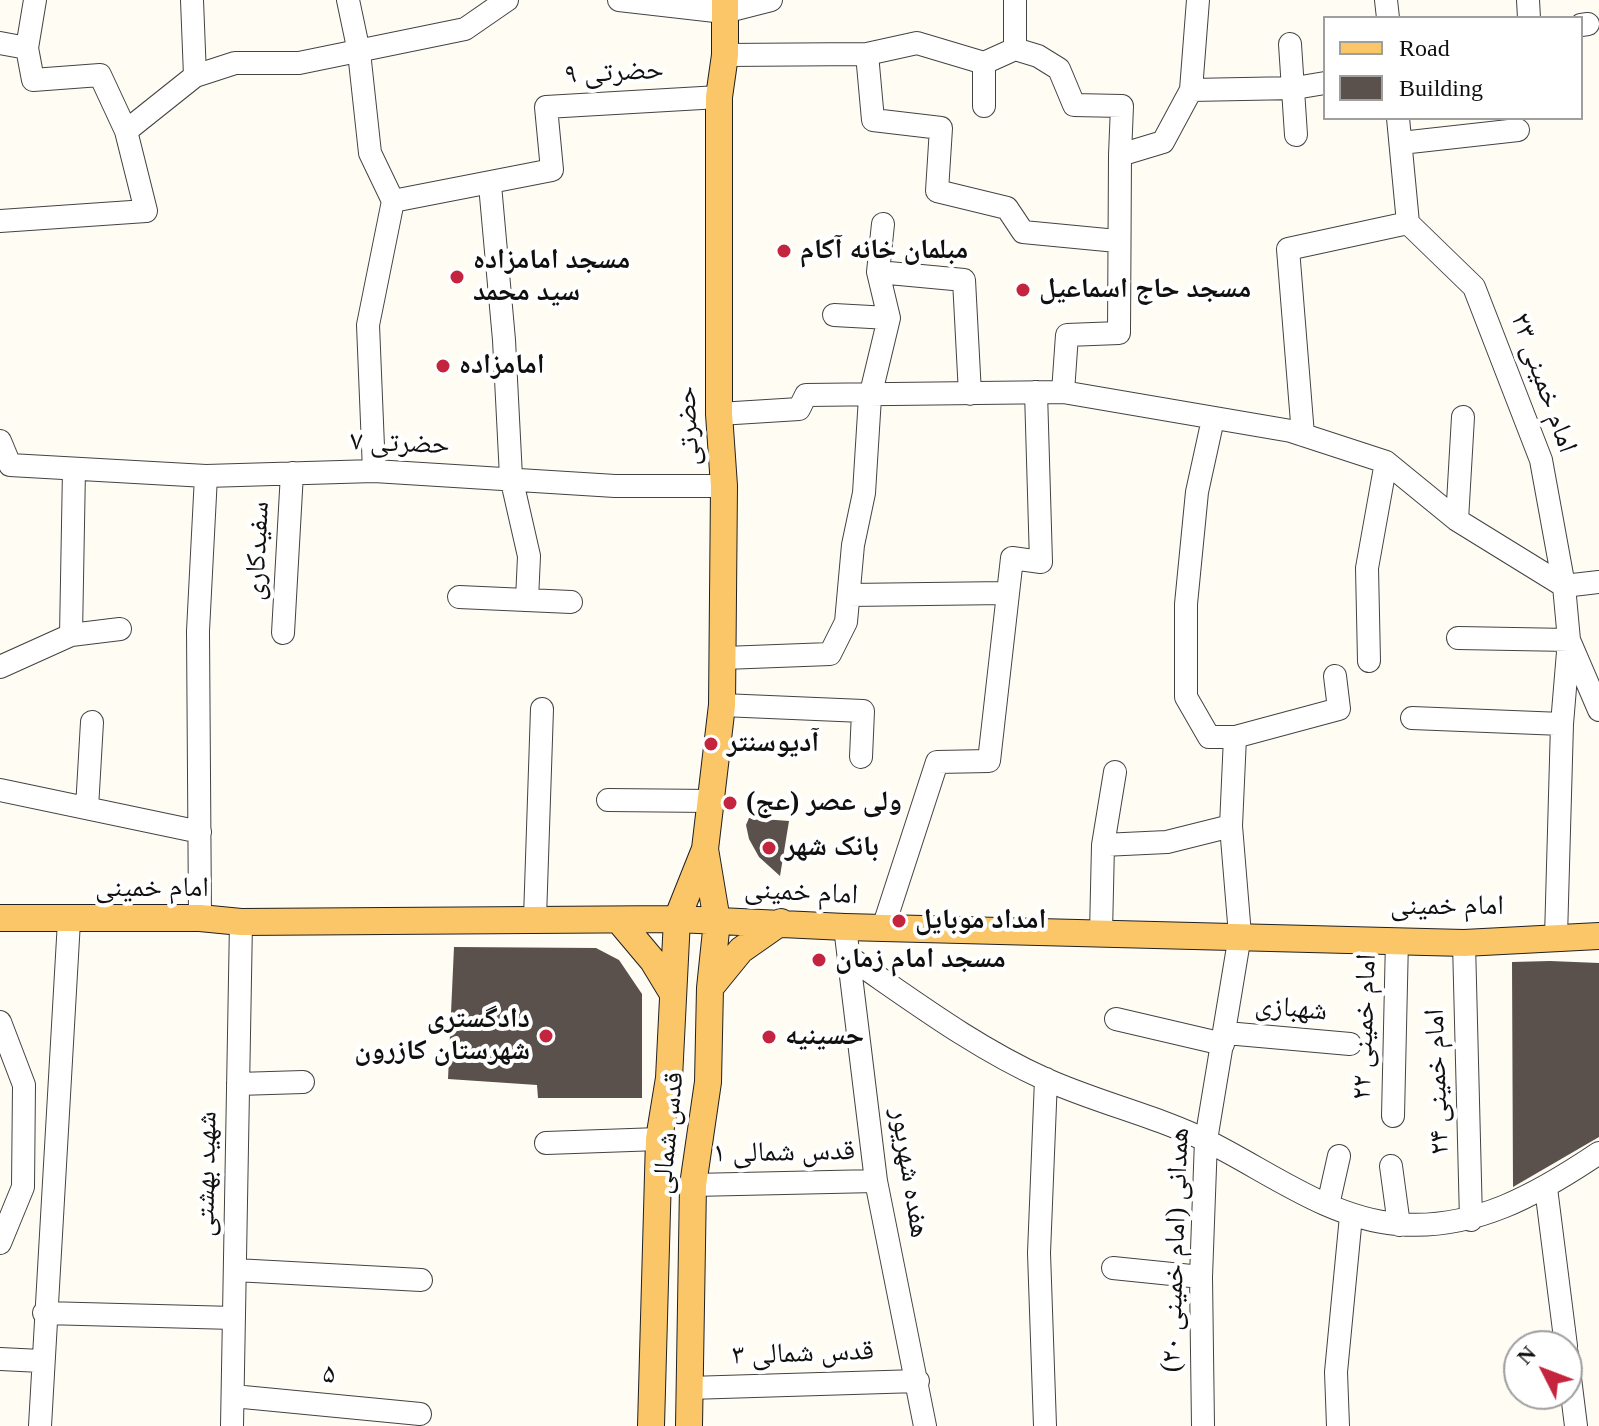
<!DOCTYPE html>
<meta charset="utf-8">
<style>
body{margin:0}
#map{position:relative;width:1599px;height:1426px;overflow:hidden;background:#fffcf4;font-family:"Times New Roman",serif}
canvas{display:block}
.legend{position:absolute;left:1323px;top:16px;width:260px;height:104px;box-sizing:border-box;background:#fff;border:2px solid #9f9f9f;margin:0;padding:10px 14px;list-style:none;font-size:24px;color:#101010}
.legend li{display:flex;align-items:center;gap:16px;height:40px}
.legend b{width:40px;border:2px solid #9f9f9f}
.north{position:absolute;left:1503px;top:1330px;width:80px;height:80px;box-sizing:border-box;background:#fff;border:2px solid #9f9f9f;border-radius:50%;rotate:312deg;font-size:22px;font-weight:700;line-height:32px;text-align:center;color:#101010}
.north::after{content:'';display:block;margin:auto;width:28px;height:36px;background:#c5243e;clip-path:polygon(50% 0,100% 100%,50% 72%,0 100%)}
</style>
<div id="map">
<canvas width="1599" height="1426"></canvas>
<ul class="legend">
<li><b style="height:10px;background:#fbc668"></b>Road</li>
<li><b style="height:22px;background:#5a504c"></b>Building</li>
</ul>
<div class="north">N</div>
</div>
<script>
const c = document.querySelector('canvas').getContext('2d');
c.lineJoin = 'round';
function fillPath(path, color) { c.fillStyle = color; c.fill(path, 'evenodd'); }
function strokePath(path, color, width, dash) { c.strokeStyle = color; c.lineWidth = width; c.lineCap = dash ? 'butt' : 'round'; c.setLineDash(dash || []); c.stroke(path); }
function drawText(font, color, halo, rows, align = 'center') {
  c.font = font + ' "Times New Roman","Noto Naskh Arabic",serif'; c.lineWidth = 8; c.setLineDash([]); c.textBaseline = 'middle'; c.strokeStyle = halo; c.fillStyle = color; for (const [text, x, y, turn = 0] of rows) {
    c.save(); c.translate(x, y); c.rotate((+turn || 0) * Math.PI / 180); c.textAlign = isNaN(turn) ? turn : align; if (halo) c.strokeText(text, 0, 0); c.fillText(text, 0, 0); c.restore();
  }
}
const building = new Path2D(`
 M749,818L789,821L780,876L759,857L749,839L746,825Z
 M454,947L596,948L619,960L642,994V1098H538L537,1085L448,1079Z
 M1550,961L1599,963V1137L1513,1187L1512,962Z`);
const minor = new Path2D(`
 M192,0L195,76
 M348,0L359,52L370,153L393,201L368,325L374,471
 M619,0L724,12L771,0
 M1015,0V49
 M1386,0L1388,18
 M1528,0L1529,18
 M1581,25L1588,24
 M0,43L27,48L33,80L100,75L126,131L146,211L0,221
 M1290,44L1296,135
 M27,48L35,0
 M867,54L873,120L941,128L937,191L1007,208L1023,232L1117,241
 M725,55L867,54L917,43L984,63L1015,49L1038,56L1059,69L1074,105L1122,106L1120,155L1163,142L1191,90L1295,88L1325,83
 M1191,90L1198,0
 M984,106V63
 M1398,118L1408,223L1474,287L1541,460L1564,586L1569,640L1562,724L1556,937
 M126,131L195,76L235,63H299L465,29L507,0
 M1401,143L1518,130
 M490,185L504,340L511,477L529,556L527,600
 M393,201L552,170L546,107L719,97
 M878,272L964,280L970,394
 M834,315L889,318
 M1063,392L1067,335L1119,333L1120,155
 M719,414L799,409L806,395L1063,392L1291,431L1386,462L1457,520L1564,586L1599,582
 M1303,435L1288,249L1408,223
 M0,441L10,465L206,476L374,471L615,486H724
 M1457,520L1463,417
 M849,595L1006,593
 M459,597L571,602
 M283,633L292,473
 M71,635L120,629
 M1458,638L1569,640L1599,710
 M724,658L830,654L846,622L853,545L864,493L870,397L889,318L878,272L883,224
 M1369,661L1367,568L1386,462
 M0,667L71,635L74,469
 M722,705L863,711L861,757
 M1412,718L1562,724
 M1235,737L1339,709L1335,676
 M0,790L200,832
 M608,800L711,801
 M87,808L92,722
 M1103,845L1167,842L1231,826
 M200,918L198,631L206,476
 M535,918L542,709
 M845,927L876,1181L925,1426
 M883,928L937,762L989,761L1012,558L1041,562L1036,392
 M1101,933L1103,845L1115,772
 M1464,943L1471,1220
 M849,957C912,1000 974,1047 1045,1079C1098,1103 1157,1116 1209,1142C1269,1172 1329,1218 1397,1224C1474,1231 1538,1194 1599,1153
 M1116,1019L1223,1044
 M0,1022L24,1085L23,1187L0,1243
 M1226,1033L1350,1044
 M238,1084L303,1082
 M1393,1116L1397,940
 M546,1143L659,1139
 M1391,1166L1399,1225
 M693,1185L876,1181
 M1546,1188L1566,1346
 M1328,1205L1339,1156
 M1113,1268L1201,1277
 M235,1270L421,1280
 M44,1313L234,1318
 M1567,1354L1576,1426
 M0,1359L41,1361
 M689,1388L918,1381
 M233,1396L420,1414
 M40,1426L69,921
 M232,1426L241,922
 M1045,1426L1039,1253L1046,1079
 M1203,1426L1201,1277L1206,1140L1240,935L1231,826L1235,737H1209L1186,697V604L1197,492L1213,419
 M1338,1426L1336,1372L1351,1216`);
const major = new Path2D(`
 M0,918H200L241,922L677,919L845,927L1464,943L1599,936
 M621,923L653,961L673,994
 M710,988L741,950L781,922
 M651,1426L659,1139L669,1078L677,919L705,849L722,705L724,486L719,414V97L725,55V0
 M689,1426L693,1185L708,1082L710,988L717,921L705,849`);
const markers = [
 [784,251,8,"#c5243e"],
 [457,277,8,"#c5243e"],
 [1023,290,8,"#c5243e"],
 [443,366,8,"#c5243e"],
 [711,744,8,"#c5243e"],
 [730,803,8,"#c5243e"],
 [769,848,8,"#c5243e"],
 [899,921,8,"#c5243e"],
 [819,960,8,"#c5243e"],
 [546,1036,8,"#c5243e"],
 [769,1037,8,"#c5243e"]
];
const streetNames = [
 ["حضرتی ۹",614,73,-3],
 ["امام خمینی ۲۳",1543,383,70],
 ["حضرتی",689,426,-93],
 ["حضرتی ۷",400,444,2],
 ["سفیدکاری",258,551,-87],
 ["امام خمینی",152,889],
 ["امام خمینی",801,893,3],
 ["امام خمینی",1447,907],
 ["شهبازی",1291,1009,5],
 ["امام خمینی ۲۲",1365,1027,-88],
 ["امام خمینی ۲۴",1438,1082,-92],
 ["قدس شمالی",669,1133,-84],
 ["قدس شمالی ۱",784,1153,-1],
 ["هفده شهریور",909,1173,81],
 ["شهید بهشتی",207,1174,-89],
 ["همدانی (امام خمینی ۲۰)",1176,1250,-88],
 ["۳ قدس شمالی",803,1354,-2],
 ["۵",329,1375,6]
];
const poiNames = [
 ["مبلمان خانه آکام",800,251],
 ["مسجد امامزاده",473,261],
 ["سید محمد",473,293],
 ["مسجد حاج اسماعیل",1039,290],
 ["امامزاده",459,366],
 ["آدیوسنتر",727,744],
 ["ولی عصر (عج)",746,803],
 ["بانک شهر",785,848],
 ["امداد موبایل",915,921],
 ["مسجد امام زمان",835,960],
 ["دادگستری",530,1020,"right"],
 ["شهرستان کازرون",530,1052,"right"],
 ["حسینیه",785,1037]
];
fillPath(building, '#5a504c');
strokePath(minor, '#434343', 24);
strokePath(major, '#212121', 28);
strokePath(minor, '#fff', 22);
strokePath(major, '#fbc668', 26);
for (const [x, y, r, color] of markers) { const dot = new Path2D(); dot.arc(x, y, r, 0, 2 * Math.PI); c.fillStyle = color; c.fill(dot); strokePath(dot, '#fff', 3); }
drawText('28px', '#101010', '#fff', streetNames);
drawText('bold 28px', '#101010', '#fff', poiNames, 'left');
</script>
